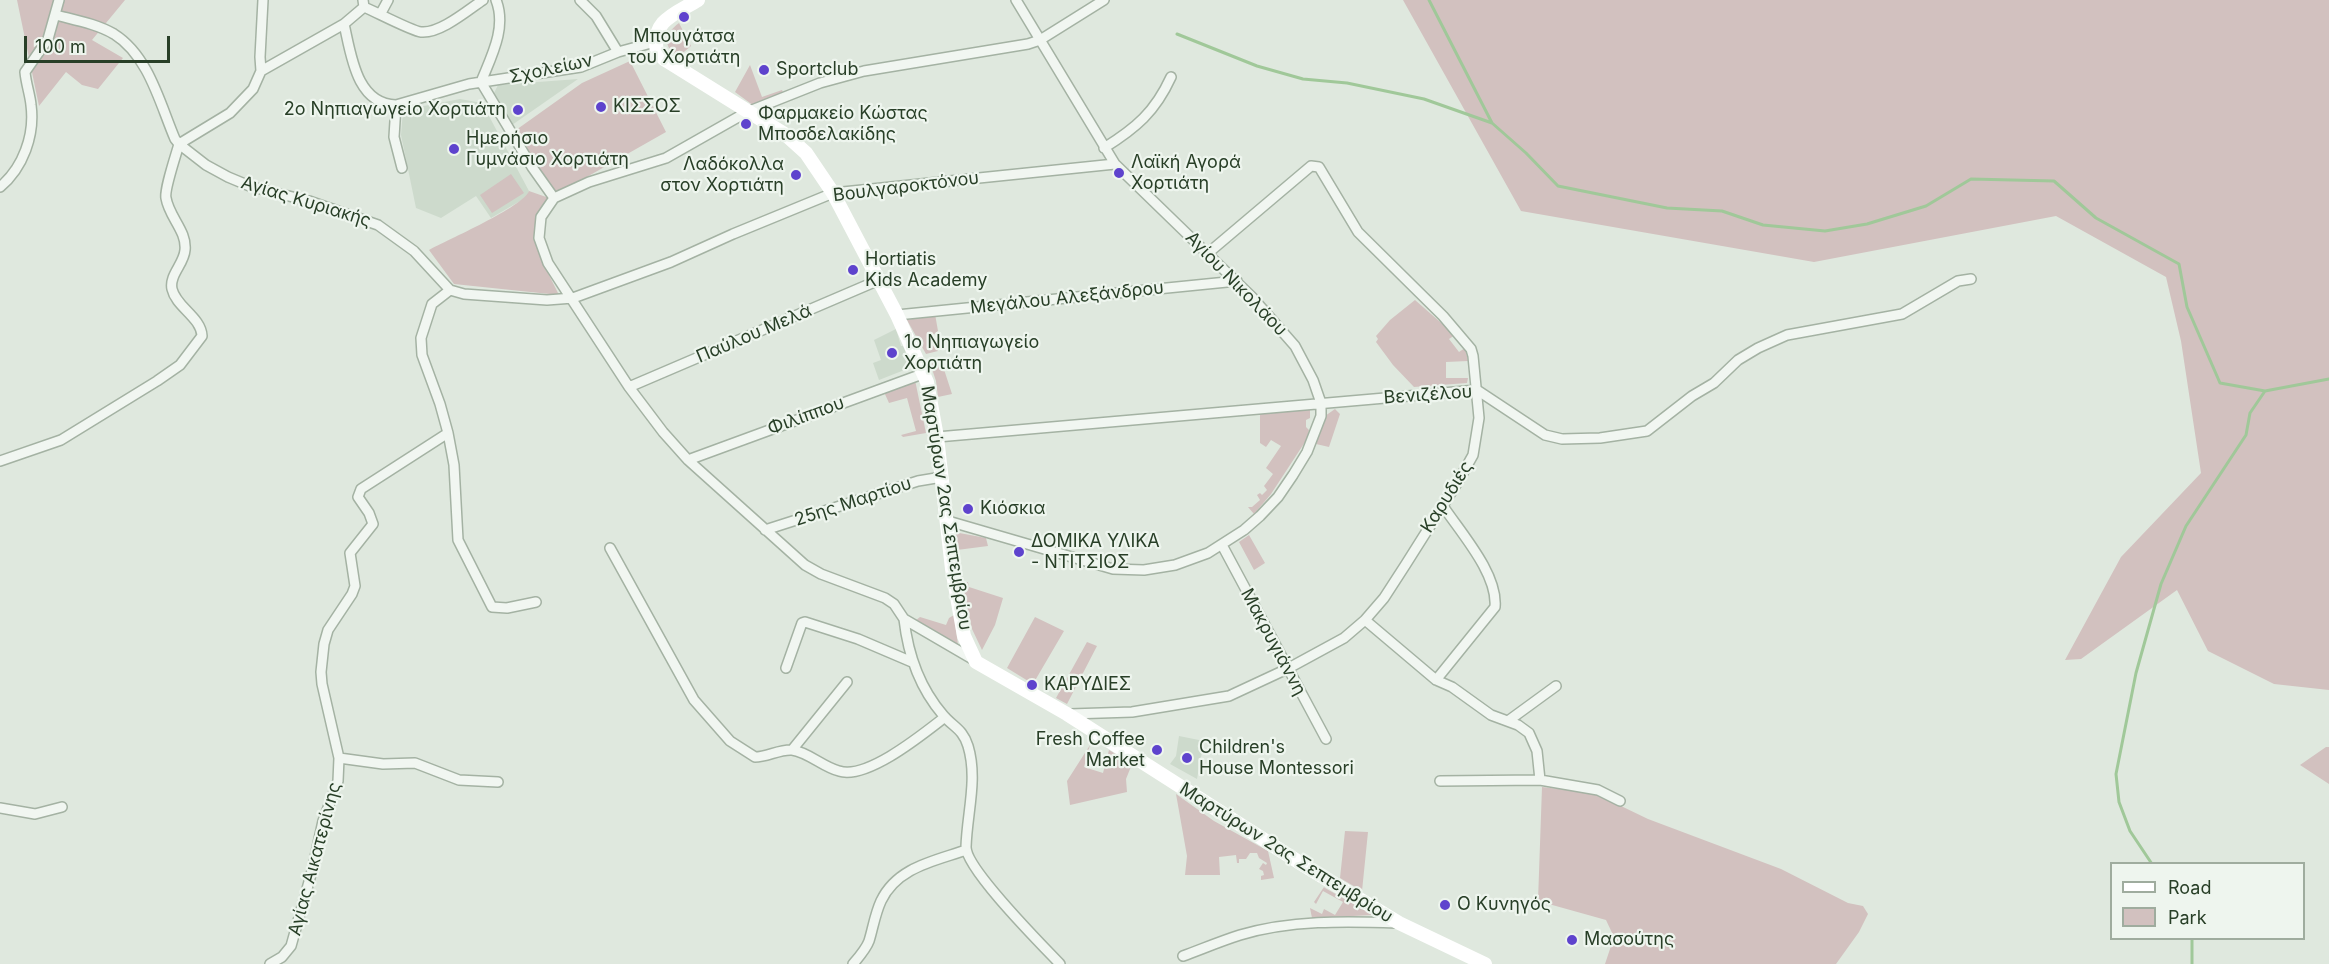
<!DOCTYPE html>
<meta charset="utf-8">
<style>
body{margin:0}
#map{position:relative;width:2329px;height:964px;overflow:hidden;background:#dfe8de;font-family:Inter,sans-serif}
canvas{display:block}
.legend{position:absolute;left:2110px;top:862px;width:195px;height:78px;box-sizing:border-box;background:#eef5ee;border:2px solid #9fac9e;margin:0;padding:8px 10px;list-style:none;font-size:18px;color:#283f27}
.legend li{display:flex;align-items:center;gap:12px;height:30px}
.legend b{width:30px;border:2px solid #9fac9e}
.scale{position:absolute;left:24px;top:36px;width:146px;height:27px;box-sizing:border-box;border:3px solid #283f27;border-top:0;padding-left:8px;font-size:18px;line-height:21px;white-space:nowrap;color:#283f27;-webkit-text-stroke:4px #eef5ee;paint-order:stroke}
</style>
<div id="map">
<canvas width="2329" height="964"></canvas>
<ul class="legend">
<li><b style="height:8px;background:#fff"></b>Road</li>
<li><b style="height:16px;background:#d2c1bf"></b>Park</li>
</ul>
<div class="scale">100 m</div>
</div>
<script>
const c = document.querySelector('canvas').getContext('2d');
c.lineJoin = 'round';
function fillPath(path, color) { c.fillStyle = color; c.fill(path, 'evenodd'); }
function strokePath(path, color, width, dash) { c.strokeStyle = color; c.lineWidth = width; c.lineCap = dash ? 'butt' : 'round'; c.setLineDash(dash || []); c.stroke(path); }
function drawText(font, color, halo, rows, align = 'center') {
  c.font = font + ' Inter,sans-serif'; c.lineWidth = 4.5; c.setLineDash([]); c.textBaseline = 'middle'; c.strokeStyle = halo; c.fillStyle = color; for (const [text, x, y, turn = 0] of rows) {
    c.save(); c.translate(x, y); c.rotate((+turn || 0) * Math.PI / 180); c.textAlign = isNaN(turn) ? turn : align; if (halo) c.strokeText(text, 0, 0); c.fillText(text, 0, 0); c.restore();
  }
}
const built = new Path2D(`
 M578,79L512,125L493,95L498,85Z
 M460,99L482,103L529,191L527,197L491,218L476,196L441,218L416,208L401,135L403,110Z
 M896,329L901,346H903L912,367L879,380L873,363L881,360L874,340Z
 M1179,736L1204,741L1197,779L1170,764L1176,756Z`);
const green = new Path2D(`
 M17,0H125L92,40L123,58L98,89L82,85L66,72L39,106Z
 M1403,0H2329V690L2274,684L2208,651L2177,590L2081,659L2065,660L2121,557L2201,473L2181,341L2166,277L2056,216L1814,262L1521,211Z
 M679,23L691,46L678,57C663,47 664,34 679,23Z
 M630,61L666,132L555,195L516,130L582,83Z
 M750,65L762,97L782,90L784,95L754,106L735,92Z
 M511,174L524,193L492,213L480,195Z
 M529,191L549,198L537,215L545,267L559,295L454,284L429,250C447,240 523,207 529,191Z
 M1415,300L1455,335L1449,339L1459,352L1465,348L1468,361L1446,362V378H1468L1467,383L1414,387L1393,365L1376,342L1378,339L1376,336L1390,320Z
 M935,314L938,331L933,335L938,351L926,354L907,320Z
 M940,357L952,394L938,397L936,381L929,360Z
 M915,380L926,433L903,437L901,435L916,431L907,398L889,403L884,392Z
 M1306,407L1310,410V418L1306,420V427L1309,430L1307,439L1271,494L1254,514L1248,507H1252L1260,500L1257,495L1260,493L1262,495L1267,490L1264,486L1273,474L1266,468L1281,446L1271,440L1266,447L1260,443V412Z
 M1335,409L1340,414L1329,447L1316,444L1325,416Z
 M954,532L986,538L988,546L957,550Z
 M1249,535L1265,563L1254,570L1239,542Z
 M962,582H968L969,587L1003,598L995,625L982,650L972,629Z
 M954,615L958,645L915,621L920,617L946,625L949,618Z
 M1035,617L1064,631L1033,684L1007,668Z
 M1087,642L1097,646L1067,704L1056,698Z
 M1090,745L1084,767L1103,773L1109,750L1132,764L1126,779L1127,792L1070,805L1067,781Z
 M2326,747H2329V784L2300,765Z
 M1542,787L1594,793L1648,819L1781,869L1848,903L1863,906L1868,914L1859,932L1836,964H1605L1614,937L1606,920L1538,901Z
 M1176,794L1214,821L1268,851L1274,878L1261,880V876L1264,875L1263,871L1259,869L1263,863L1266,865L1267,863L1259,858L1257,853H1250L1246,859H1239V863H1237L1236,855L1219,857L1220,875H1185L1187,856Z
 M1345,831L1368,832L1362,891L1340,878Z
 M1324,887L1325,888L1373,915L1312,918L1310,908L1322,914L1324,909L1335,915L1343,902L1323,891L1316,904L1314,902Z`);
const stream = new Path2D(`
 M1429,0L1492,123
 M1177,34L1257,66L1303,79L1347,83L1424,99L1492,123L1526,153L1558,186L1667,208L1722,211L1763,225L1825,231L1867,224L1926,206L1971,179L2054,181L2096,218L2179,264L2187,307L2220,383L2265,391
 M2152,864L2130,831L2119,802L2116,774L2136,673L2161,584L2186,526L2246,435L2250,413L2265,391L2329,379
 M2192,964V938`);
const street = new Path2D(`
 M363,0L364,7C376,12 412,31 421,32C440,34 468,10 483,0
 M496,0C507,28 491,57 481,82L532,167L554,198L541,217L539,238L548,263L629,387L663,432L688,460L805,565L821,574L885,598L894,604L904,619L976,661
 M580,0L596,16L618,52
 M381,13L388,0
 M56,15C75,20 97,24 114,34C149,56 160,104 175,139L179,144L206,165L228,177L252,187L309,201L378,225L414,251L450,290L464,294L547,300L573,298L671,262L733,234L833,193L1115,164
 M344,24C351,54 356,104 396,105L469,84L581,67L618,52L655,42
 M261,71L344,24L364,7
 M396,105L394,137L402,168
 M1104,148C1136,128 1155,112 1171,77
 M0,187C23,168 35,135 31,105C30,94 26,84 25,72L48,39L59,0
 M554,198L589,182L666,158L747,112L820,83L864,71L1028,44L1040,40L1104,0
 M897,315L1237,281
 M629,387L879,280
 M448,433L454,465L458,540L492,607L507,608L536,602
 M937,437L1477,390L1545,435L1562,439L1600,438L1647,431L1692,396L1714,383L1738,360L1758,348L1787,335L1902,314L1958,281L1971,279
 M688,460L925,373
 M0,461L61,440L157,381L180,365L202,336C201,317 176,307 172,289C169,275 184,264 185,250C187,231 169,217 166,198C164,190 176,155 179,144L230,113L253,89L261,71L260,57L263,0
 M948,521L1113,569L1144,570L1175,565L1208,553L1244,530L1260,516L1278,497L1293,475L1307,452L1321,416V403L1313,380L1295,346L1252,297L1115,164L1016,0
 M765,530L918,481L942,477
 M1222,545L1326,739
 M610,548L694,700L730,741L755,757C767,757 780,749 792,750C808,752 823,767 839,771C867,780 923,734 945,717
 M904,619C908,655 919,687 943,715C953,727 963,729 968,746C978,779 967,813 966,847C966,869 1042,945 1060,964
 M1365,620L1436,680L1452,687L1491,715L1518,725L1529,733L1537,751L1540,780
 M786,668L802,623L805,622L858,639L912,662
 M1436,680L1495,607C1498,574 1461,533 1443,506
 M1070,714L1132,712L1229,696L1287,669L1344,638L1365,620L1384,598L1406,564L1459,480L1473,455L1479,418L1473,356L1471,349L1443,316L1358,232L1319,167L1311,166L1207,254
 M1508,721L1556,686
 M792,750L847,682
 M339,758L383,764L415,763L459,780L498,782
 M1440,781L1540,780L1598,790L1620,801
 M0,808L35,814L62,807
 M1183,956C1202,949 1221,941 1240,935C1290,920 1345,921 1397,923
 M270,964L282,957L291,946L312,871L323,821L338,781L339,758L322,684L321,672L324,644L328,630L352,594L355,586L350,553L373,524L369,513L358,497L361,489L448,433L440,404L422,355L421,338L432,304L450,290
 M853,964C859,957 866,949 869,941C873,928 875,914 881,901C897,867 935,861 966,850`);
const secondary = new Path2D(`
 M698,0C675,14 651,20 657,52L664,59L786,135L806,153L833,193L897,315L927,382L937,437L952,569L964,636L976,662L1067,714L1305,866L1399,923L1485,964`);
const markers = [
 [684,17,6,"#5e43cd"],
 [764,70,6,"#5e43cd"],
 [601,107,6,"#5e43cd"],
 [518,110,6,"#5e43cd"],
 [746,124,6,"#5e43cd"],
 [454,149,6,"#5e43cd"],
 [1119,173,6,"#5e43cd"],
 [796,175,6,"#5e43cd"],
 [853,270,6,"#5e43cd"],
 [892,353,6,"#5e43cd"],
 [968,509,6,"#5e43cd"],
 [1019,552,6,"#5e43cd"],
 [1032,685,6,"#5e43cd"],
 [1157,750,6,"#5e43cd"],
 [1187,758,6,"#5e43cd"],
 [1445,905,6,"#5e43cd"],
 [1572,940,6,"#5e43cd"]
];
const poiNames = [
 ["Μπουγάτσα",684,37,"center"],
 ["του Χορτιάτη",684,58,"center"],
 ["Sportclub",776,70],
 ["ΚΙΣΣΟΣ",613,107],
 ["2ο Νηπιαγωγείο Χορτιάτη",506,110,"right"],
 ["Φαρμακείο Κώστας",758,114],
 ["Μποσδελακίδης",758,135],
 ["Ημερήσιο",466,139],
 ["Γυμνάσιο Χορτιάτη",466,160],
 ["Λαϊκή Αγορά",1131,163],
 ["Χορτιάτη",1131,184],
 ["Λαδόκολλα",784,165,"right"],
 ["στον Χορτιάτη",784,186,"right"],
 ["Hortiatis",865,260],
 ["Kids Academy",865,281],
 ["1ο Νηπιαγωγείο",904,343],
 ["Χορτιάτη",904,364],
 ["Κιόσκια",980,509],
 ["ΔΟΜΙΚΑ ΥΛΙΚΑ",1031,542],
 ["- ΝΤΙΤΣΙΟΣ",1031,563],
 ["ΚΑΡΥΔΙΕΣ",1044,685],
 ["Fresh Coffee",1145,740,"right"],
 ["Market",1145,761,"right"],
 ["Children's",1199,748],
 ["House Montessori",1199,769],
 ["Ο Κυνηγός",1457,905],
 ["Μασούτης",1584,940]
];
const streetNames = [
 ["Σχολείων",551,69,-12],
 ["Βουλγαροκτόνου",906,187,-7],
 ["Αγίας Κυριακής",306,202,17],
 ["Αγίου Νικολάου",1236,284,46],
 ["Μεγάλου Αλεξάνδρου",1067,298,-6],
 ["Παύλου Μελά",754,334,-23],
 ["Βενιζέλου",1428,395,-4],
 ["Φιλίππου",806,416,-20],
 ["Καρυδιές",1447,497,-58],
 ["25ης Μαρτίου",853,502,-18],
 ["Μαρτύρων 2ας Σεπτεμβρίου",946,508,81],
 ["Μακρυγιάννη",1273,642,62],
 ["Μαρτύρων 2ας Σεπτεμβρίου",1286,853,32],
 ["Αγίας Αικατερίνης",315,859,-75]
];
fillPath(built, '#cddacc');
fillPath(green, '#d2c1bf');
strokePath(stream, '#a0c899', 3);
strokePath(street, '#a4b2a3', 12);
strokePath(street, '#f1f6f1', 9);
strokePath(secondary, '#fff', 14);
for (const [x, y, r, color] of markers) { const dot = new Path2D(); dot.arc(x, y, r, 0, 2 * Math.PI); c.fillStyle = color; c.fill(dot); strokePath(dot, '#eef5ee', 2); }
drawText('18px', '#283f27', '#eef5ee', poiNames, 'left');
drawText('18px', '#283f27', '#eef5ee', streetNames);
</script>
